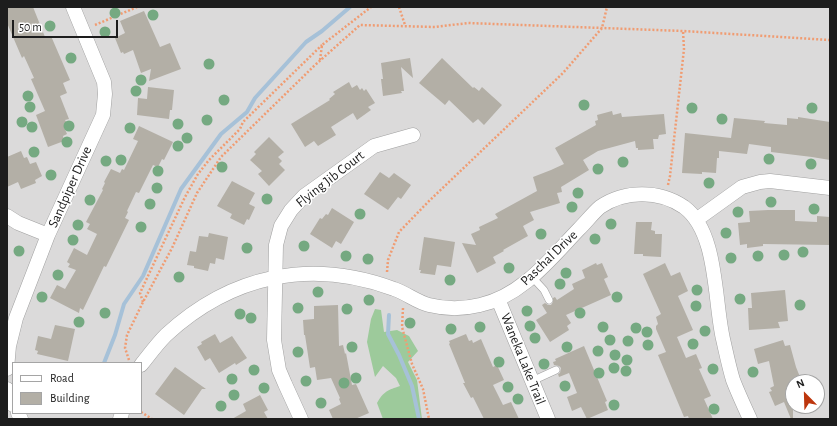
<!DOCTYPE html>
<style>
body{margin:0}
#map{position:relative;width:837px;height:426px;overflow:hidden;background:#edece3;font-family:"Alegreya Sans",sans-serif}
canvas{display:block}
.frame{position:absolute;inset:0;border:8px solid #1d1d1d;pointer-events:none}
.legend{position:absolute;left:12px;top:362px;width:130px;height:52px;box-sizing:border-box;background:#fff;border:1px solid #a5a5a5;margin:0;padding:5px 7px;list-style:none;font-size:12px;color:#1d1d1d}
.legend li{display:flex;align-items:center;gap:8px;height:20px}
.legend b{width:20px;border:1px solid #a5a5a5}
.north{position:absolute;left:785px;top:374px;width:40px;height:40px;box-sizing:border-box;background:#fff;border:1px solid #a5a5a5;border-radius:50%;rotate:337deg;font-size:11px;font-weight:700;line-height:16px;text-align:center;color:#1d1d1d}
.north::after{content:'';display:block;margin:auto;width:14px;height:18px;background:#bd360d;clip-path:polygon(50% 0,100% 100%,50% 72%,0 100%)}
.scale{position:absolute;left:12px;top:20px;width:106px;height:18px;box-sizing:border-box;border:2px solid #1d1d1d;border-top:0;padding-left:5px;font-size:12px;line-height:14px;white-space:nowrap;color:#1d1d1d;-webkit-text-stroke:3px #fff;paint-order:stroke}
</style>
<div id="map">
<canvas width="837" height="426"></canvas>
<div class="frame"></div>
<ul class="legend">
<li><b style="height:5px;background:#fff"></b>Road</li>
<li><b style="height:11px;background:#b3afa6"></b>Building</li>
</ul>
<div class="north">N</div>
<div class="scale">50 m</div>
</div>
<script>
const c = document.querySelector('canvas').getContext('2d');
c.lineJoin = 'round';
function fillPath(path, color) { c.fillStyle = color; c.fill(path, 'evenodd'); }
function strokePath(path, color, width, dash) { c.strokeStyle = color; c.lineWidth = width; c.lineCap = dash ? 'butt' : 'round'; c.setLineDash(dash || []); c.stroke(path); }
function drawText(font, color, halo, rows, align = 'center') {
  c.font = font + ' "Alegreya Sans",sans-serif'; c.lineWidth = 3; c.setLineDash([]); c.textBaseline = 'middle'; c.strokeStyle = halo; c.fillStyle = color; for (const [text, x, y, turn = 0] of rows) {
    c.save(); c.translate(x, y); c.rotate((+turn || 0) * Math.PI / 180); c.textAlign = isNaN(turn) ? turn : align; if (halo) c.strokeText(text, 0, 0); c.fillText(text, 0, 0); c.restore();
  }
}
const residential = new Path2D(`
 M7,7H830V419H7ZM13,363H141V413H13ZM793,382H817V406H793Z`);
const forest = new Path2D(`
 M375,309L381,310L384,332L397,330L409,336L418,351L408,362L417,380L422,419H383L377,403C384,391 388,390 400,386L396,378L383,366L375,377L367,342L371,319Z`);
const stream = new Path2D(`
 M389,315L388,334L399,355L412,386L419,419
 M104,363L115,335L124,304L143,276L181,189L221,134L247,112L255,98L306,42L322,31L350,7`);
const building = new Path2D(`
 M7,7H33L45,37L51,36L70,80L63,83L67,93L60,96L69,119L65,120L68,125L64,127L67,134L63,136L64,141L48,147L36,115L45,111L31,79L34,78L24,56L22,58L7,23Z
 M144,11L160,47L170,43L181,69L149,81L151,69L141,73L133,50L124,54L123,52L121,53L115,38L125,33L120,21Z
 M410,58L413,78L401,67L404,91H401L402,93L383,96L381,79H383L381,63Z
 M442,58L473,88L474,87L479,91L482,87L502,105L484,125L478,119L473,123L449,100L445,105L419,83Z
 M349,82L352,88L357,85L360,90L362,88L364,91L366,89L375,103L368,107L371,110L357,120L353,113L331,127L336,135L318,146L314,141L305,147L291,124L330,100L329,99L335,94L333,92Z
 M148,87L174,90L172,110H170L169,119L137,115L138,98L147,99Z
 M612,111L613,115L621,113L622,117L664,114L666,134L659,135L658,139H653L654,149L638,150V148H636L635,141L598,151L583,160L589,170L561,187L562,192L557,193L560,203L530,212L534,220L523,226L528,236L503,250L504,251L493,257L496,263L477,273L462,243L476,245L471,234L480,230L479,227L498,218L495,214L537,191L533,177L551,170L564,164L555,148L596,125L595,121L598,120L597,115Z
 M798,117L830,122V160L812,157L771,152V147L749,144L747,154L719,151V158H717L716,173L702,172V174L682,173L685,133L731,138L734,118L765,121L764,123L787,125V118L798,119Z
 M139,126L173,142L164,160L162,159L158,167L153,165L139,193L136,192L127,211L128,212L125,218L129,220L106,267L104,266L83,310L80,308L79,313L50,298L57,285L65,289L76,270L68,267L70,264L67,262L74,248L87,255L97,234L87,229L90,224L86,222L103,190L102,189L105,183L104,182L111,169L120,173L122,169L124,170L138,141L133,139Z
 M269,137L284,152L278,157L282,161L279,164L285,170L269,186L258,174L262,171L250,160L256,154L254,152Z
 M21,151L24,158L27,157L30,164L36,162L42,176L35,180L36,183L21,189L18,182L7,187V157Z
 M380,172L389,178L394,173L411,185L401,199L398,197L388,210L364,194Z
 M232,181L255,193L249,204L255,207L249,220L247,219L244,225L230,218L232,214L217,206Z
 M332,208L354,222L341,244L336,241L332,248L310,234L320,218L322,219L326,214L328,215Z
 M768,210H795V221L817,222V216L830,217V245L763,244V246L747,248V244L740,245L738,223L750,222L749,211Z
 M636,222H652L651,230L655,231V234H662L661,257L643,256V254H634Z
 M209,233L228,237L224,260L216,258L215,264L210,263L208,271L194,268V266L187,265L190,251L196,252L199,236L208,237Z
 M424,237L455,242L451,267L437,265L435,275L420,273L421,270H419Z
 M596,263L597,265L602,263L608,277L604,279L611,295L566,315L571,323L567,326L569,330L550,342L536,320L547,313L542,305L545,303L548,305H551L553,302V298L555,297L557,300L574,289L572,284L585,278L582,270Z
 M665,263L671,276L680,272L688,291L678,296L693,330L677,337L686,358L696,354L702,368L699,369L711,396L704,399L713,419H689L688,416L684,417L658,355L666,352L656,329V326L658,324L656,317L661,314L643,274Z
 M785,290L788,321L778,322L780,328L749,330L748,308H752L751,293Z
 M338,305L339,346L343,345L345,354L346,353L352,385L356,384L369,413L355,419H333L329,410L341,404L339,399L340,398L331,378L317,380L315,367L310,368L305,335H304L303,320L314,319V306Z
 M55,325L75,329L68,361L37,354L38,351L35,350L38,336L51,339Z
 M215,334L220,343L232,336L247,358L236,365L235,363L219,373L210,358L205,361L197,347L202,344L201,342Z
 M466,334L469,341L472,340L473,343L481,339L493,367L497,365L504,380L493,385L503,405L511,402L519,419H484L473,397L471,398L463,383H465L449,344L450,343L449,341Z
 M783,340L785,346L790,345L796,367L802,382H793V419H791L784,402L775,406L769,392L772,391L770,388L774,386L769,361L758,364L754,349Z
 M584,346L607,401L605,402L608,410L587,419L581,407L572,411L567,397L577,393L569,373L559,377L558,374L560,373L561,368L559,366L554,365L553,362L556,361L555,359Z
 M175,367L206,389H202L184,415L155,394Z
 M260,395L268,410L264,412L268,419H232L246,411L243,404Z`);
const path = new Path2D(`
 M399,7L405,25
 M95,25L137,7
 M320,60L322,45L371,7
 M668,185L670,176L684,49L683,31
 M387,272L388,260L399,232L428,202L563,73L602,28L607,7
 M143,302L140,293L185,197L198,174L209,160L240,129L243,122L322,45
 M403,308L402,327L412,364L423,389L429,419
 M129,360L125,348L127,335L143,302L172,248L197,193L221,157L314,66L360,25L435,27L468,23L683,31L830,40
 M141,412L152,419`);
const service = new Path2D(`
 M532,277L544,290L549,300
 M532,381L556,370`);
const minor = new Path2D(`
 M7,216L18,223L48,235
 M696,220L742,187L760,182L770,181L830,188
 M498,299L548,419
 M141,365C149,355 157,344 166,335C231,275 311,258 394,289C406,293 417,302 429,305C445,309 464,309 480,305C522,296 551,258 579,229C586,222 593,213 600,207C625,190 659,190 684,207C718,232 714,300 723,339C726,352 729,367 733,380C738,393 744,406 750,419
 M7,369L9,346L16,318L48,235L103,115L105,94L104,82L73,7
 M7,389L10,398L13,405
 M18,413L21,419
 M120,419L122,413
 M301,419L285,384L279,370L274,340L276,245L281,226L291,210L304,196L374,146L413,135`);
const trees = [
 [115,13],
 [153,15],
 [50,26],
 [105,32],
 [71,58],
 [209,64],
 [141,80],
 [136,91],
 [28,96],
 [224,100],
 [584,105],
 [30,107],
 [692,108],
 [812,108],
 [722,119],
 [207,120],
 [22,122],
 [178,124],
 [69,126],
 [32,127],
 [130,128],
 [187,138],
 [67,142],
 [178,146],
 [34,152],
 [769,159],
 [121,160],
 [106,161],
 [623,162],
 [811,164],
 [222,167],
 [598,169],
 [158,171],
 [51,175],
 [709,183],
 [157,188],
 [578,193],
 [267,199],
 [90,200],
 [771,202],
 [150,204],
 [572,207],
 [814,209],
 [738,212],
 [360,214],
 [611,224],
 [78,225],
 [141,227],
 [726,233],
 [541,234],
 [595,239],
 [73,240],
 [304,246],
 [247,248],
 [19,251],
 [803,252],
 [784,255],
 [346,256],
 [758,256],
 [731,258],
 [368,259],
 [509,268],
 [566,273],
 [58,275],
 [179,277],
 [450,280],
 [560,284],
 [697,290],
 [318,292],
 [42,297],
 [617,297],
 [740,299],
 [369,300],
 [800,305],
 [696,306],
 [298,308],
 [347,309],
 [527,311],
 [105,313],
 [580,313],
 [240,314],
 [251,318],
 [79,322],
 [410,323],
 [530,326],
 [480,327],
 [603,327],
 [636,328],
 [451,329],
 [705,331],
 [647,332],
 [535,338],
 [610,340],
 [628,341],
 [693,344],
 [648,345],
 [352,347],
 [567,347],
 [598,351],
 [298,352],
 [615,355],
 [627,360],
 [499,362],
 [544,364],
 [614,368],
 [713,369],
 [254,370],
 [626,371],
 [753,372],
 [599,373],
 [356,378],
 [232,379],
 [306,381],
 [344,383],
 [565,386],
 [508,387],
 [264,388],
 [234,395],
 [518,399],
 [321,403],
 [614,405],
 [221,406],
 [714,409]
];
const streetNames = [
 ["Flying Jib Court",330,179,-38],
 ["Sandpiper Drive",70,187,-66],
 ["Paschal Drive",549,258,-44],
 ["Waneka Lake Trail",523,359,68]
];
fillPath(residential, '#dbdada');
fillPath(forest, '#9dca9b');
strokePath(stream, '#a6c1d8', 4);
fillPath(building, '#b3afa6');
strokePath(service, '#a1a1a1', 8);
strokePath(minor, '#a1a1a1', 15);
strokePath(path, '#f09c72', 2.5, [2, 2]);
strokePath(service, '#fff', 7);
strokePath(minor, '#fff', 14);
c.fillStyle = '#75a981';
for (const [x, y] of trees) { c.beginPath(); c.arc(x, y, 5.5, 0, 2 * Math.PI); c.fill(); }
drawText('14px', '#1d1d1d', '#fff', streetNames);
</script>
